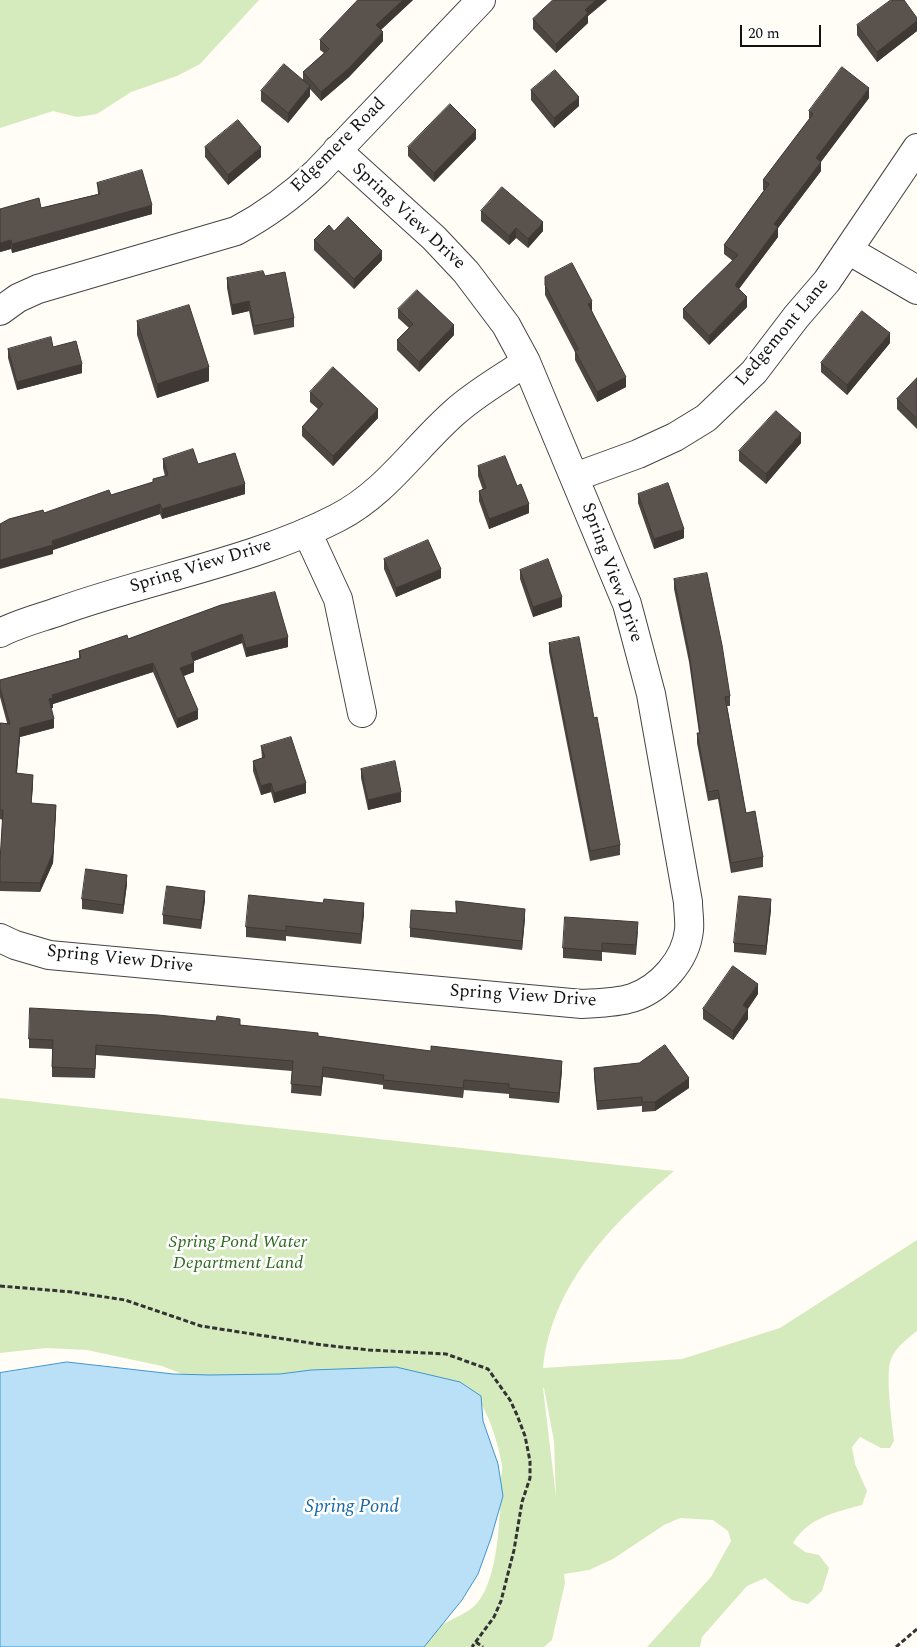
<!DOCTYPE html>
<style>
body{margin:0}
#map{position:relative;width:917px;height:1647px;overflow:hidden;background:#fffdf5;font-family:Spectral,serif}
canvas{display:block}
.scale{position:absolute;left:740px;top:25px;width:81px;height:22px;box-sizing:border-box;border:2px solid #111;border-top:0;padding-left:6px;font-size:15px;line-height:18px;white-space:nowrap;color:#111;-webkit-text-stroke:4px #fff;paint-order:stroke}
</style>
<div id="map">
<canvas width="917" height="1647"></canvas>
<div class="scale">20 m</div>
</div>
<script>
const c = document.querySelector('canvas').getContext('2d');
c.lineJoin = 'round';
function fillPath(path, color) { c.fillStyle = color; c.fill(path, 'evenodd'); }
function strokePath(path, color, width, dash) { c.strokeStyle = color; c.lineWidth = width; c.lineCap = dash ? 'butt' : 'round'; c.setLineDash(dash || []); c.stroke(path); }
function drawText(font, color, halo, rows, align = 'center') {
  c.font = font + ' Spectral,serif'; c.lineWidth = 5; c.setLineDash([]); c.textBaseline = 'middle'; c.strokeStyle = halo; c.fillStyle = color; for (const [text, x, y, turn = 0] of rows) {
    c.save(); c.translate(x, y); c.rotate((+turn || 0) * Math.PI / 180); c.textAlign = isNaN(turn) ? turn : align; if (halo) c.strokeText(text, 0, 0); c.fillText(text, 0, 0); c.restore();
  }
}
const green = new Path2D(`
 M0,0H259L200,64L177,76L131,92L97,114L77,117L53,111L0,128Z
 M0,1098L674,1171C612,1224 552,1283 543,1368L682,1359L780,1328L917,1240V1331C907,1339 896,1347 891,1359C885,1374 892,1423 894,1441L890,1448H881L860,1437L852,1447L855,1464L867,1491L862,1505C835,1512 808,1518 793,1543L805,1552L819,1555L829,1568L822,1591L808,1604L792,1600L765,1578L747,1586L702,1637L700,1647H647L711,1577L731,1541L728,1531L713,1520L680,1518L664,1525L613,1559L589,1570L564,1574L565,1583L552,1640L544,1647H413C422,1640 430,1632 440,1626C453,1618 468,1614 478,1602C498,1578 501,1514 500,1484C500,1477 503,1472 502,1465C498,1445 493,1426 483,1407L480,1404L289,1378L187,1376L162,1366L87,1350L46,1348L0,1353ZM544,1388L554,1441L556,1497L543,1388Z`);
const water = new Path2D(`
 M67,1362L173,1374L209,1375L280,1374L311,1370L396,1367L460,1382L481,1396L483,1421L498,1464L503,1496L491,1538L478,1574L462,1600L424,1647H0V1373Z`);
const path = new Path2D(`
 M0,1286L72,1292L125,1300L201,1326L323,1345L369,1350L446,1354L488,1369L510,1400L517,1415L525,1436L530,1461V1478L522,1502L514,1550L501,1601L494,1617L472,1647
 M476,1642L483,1647
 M896,1647L917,1629`);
const minor = new Path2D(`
 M848,250L917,290
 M0,311L18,298L38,289L236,231C266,215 293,195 317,172L481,0
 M575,477L638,454L675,437L706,418L754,372L796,317L827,281L917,148
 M307,532L338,599L362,713
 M0,633C19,623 40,618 60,611C149,579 254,561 337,518C386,493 415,447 455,412C476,393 503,378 526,362
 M0,938L15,945L49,955L582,1004C598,1003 616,1003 632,998C660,989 686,960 689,930C690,921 688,911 688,902L651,694L627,604L526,362L506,325L466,272L434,238L337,150`);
const wall = new Path2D(`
 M358,0H413L381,30L383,41L349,77L321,101L310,89V96L288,123L261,101V91L303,80V72L324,53L320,50V40Z
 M553,0H607L588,16V23L556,53L533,29V19Z
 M917,18V31L877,62L857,35V25Z
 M531,90L579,106L554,128L531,100Z
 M869,98L821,162V171L778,228V237L739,289L747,307L709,345L683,318V309L733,261L724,254V245L764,190H763V180L809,120V111Z
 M476,139L434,182L408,156V147Z
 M205,147L261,157L228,185L205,157Z
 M97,183L152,214L12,253L11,249L0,252V209L41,208L98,194Z
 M481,211L543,231L528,248L516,238L509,245L481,221Z
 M334,231L382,260L354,289L314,250V240Z
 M545,277L592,311L626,387L597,402L575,360V352L545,295Z
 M227,278L294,318V327L254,335L249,311L232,315L227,288Z
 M398,309L454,335L419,372L397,350V340L409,328L398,318Z
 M137,321L209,381L157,398L137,335Z
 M890,343L847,395L821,372V363Z
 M53,347L82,373L17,390L8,358V349Z
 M917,378V429L897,409V399Z
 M310,392L378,418L333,466L302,436V427L318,409L310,402Z
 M801,443L766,484L739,461V451Z
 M163,459L198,464L245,494L162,519L160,514L53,550V554L44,513L111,495L153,482V479L165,476L163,468Z
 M478,466L517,486L529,513L489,529L479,501V491L483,490L478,476Z
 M638,494L684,538L654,549L638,503Z
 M384,559L441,578L396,597L384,569Z
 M520,570L562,607L533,617L520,579Z
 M674,579L730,696V706H727L746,813L763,857V867L731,873L718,799L708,801L697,743V733H699L689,662L674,589Z
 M221,605L288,647L246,657L242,643L194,661V672L184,676L198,719L177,728L153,672L53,704V708H51L54,728L20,737L17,773L33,784L31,803L56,814L53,863L40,892L0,891V861L3,820L0,819V723H7L0,697V680L79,658V651L128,639Z
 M549,643L620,845V855L590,861L549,652Z
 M261,746L306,793L274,803L271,792L261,795L253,771V761L262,758Z
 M361,769L401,802L368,810L361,778Z
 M127,884L123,914L82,909V899Z
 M205,900L201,929L163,924V915Z
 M771,909L766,955L734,952V943Z
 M364,913L361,944L286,936V941L246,937V927Z
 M525,918L522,950L410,937V928Z
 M638,931L636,955L602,952V961L563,958V948Z
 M758,994L748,1009V1019L733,1040L703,1019V1009Z
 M240,1025L562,1070L559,1103L509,1098V1094L464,1090L463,1098L383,1089V1085L323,1077L321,1096L291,1093L292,1071L96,1055L95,1078L52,1077V1049L29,1048V1039Z
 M594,1068L689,1088L655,1111L642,1112V1106L597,1110L594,1077Z`);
const shadedWall = new Path2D(`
 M403,0H413L376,34V25Z
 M596,0H607L588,16V23L556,53V44L585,10Z
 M917,21V31L877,62V52Z
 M383,32V41L349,77L321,101V92Z
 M310,86V96L288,123V113Z
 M869,88V98L816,168V158Z
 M579,97V106L554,128V118Z
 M476,130V139L434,182V173Z
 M261,147V157L228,185V175Z
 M821,162V171L778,228V237L735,294V285L774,224Z
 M152,205V214L12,253V244Z
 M543,222V231L528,248V239Z
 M516,228V238L509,245V236Z
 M11,240V249L0,252V243Z
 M382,251V260L354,289V279Z
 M747,297V307L709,345V336Z
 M249,301V311L232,315V305Z
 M592,301V311L588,313V304Z
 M454,325V335L419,372V362Z
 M890,333V343L847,395V385Z
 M82,364V373L17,390V382Z
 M209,367V381L157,398V384Z
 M626,377V387L597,402V392Z
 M378,409V418L333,466V456Z
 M801,433V443L766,484V474Z
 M245,484V494L162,519V509Z
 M160,504V514L53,550V554L0,569V560Z
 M529,504V513L489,529V519Z
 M684,529V538L654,549V539Z
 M441,569V578L396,597V588Z
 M562,597V607L533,617V607Z
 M242,634V643L191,662V653Z
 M288,637V647L246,657V648Z
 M153,663V672L53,704V708L49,709V699L52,695Z
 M194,663V672L180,677V668Z
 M198,710V719L177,728V719Z
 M54,719V728L20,737L16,782V773L20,728Z
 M33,775V784L31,813V803Z
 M271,783V792L261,795V786Z
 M306,783V793L274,803V793Z
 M401,792V802L368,810V800Z
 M56,805L53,863L40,892V883Z
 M127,875V884L123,914V905Z
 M205,891V900L201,929V920Z
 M771,899V909L766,955V946Z
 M364,903V913L361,944V934Z
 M525,909V918L522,950V941Z
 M758,984V994L743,1015V1005Z
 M748,1009V1019L733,1040V1031Z
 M562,1061V1070L559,1103V1093Z
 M323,1067V1077L321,1096V1087Z
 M689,1078V1088L655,1111V1102Z`);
const building = new Path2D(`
 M358,0H403L376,25L383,32L349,68L321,92L303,72L329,49L320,40Z
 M553,0H596L585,10L588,13L556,44L533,19Z
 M891,0H904L917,18V21L877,52L857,25Z
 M284,64L310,86L288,113L261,91Z
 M842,67L869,88L816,158L821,162L774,224L778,227L735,285L747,297L709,336L683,309L738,255L724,245L769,184L763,180L813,114L809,111Z
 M555,70L579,97L554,118L531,90Z
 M450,104L476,130L434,173L408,147Z
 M238,120L261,147L228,175L205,147Z
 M142,170L152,205L12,244L11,240L0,243V209L39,198L41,208L100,194L97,183Z
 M502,187L543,222L528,239L516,228L509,236L481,211Z
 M348,217L382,251L354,279L314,240L329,225L334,231Z
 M572,263L592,301L588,304L626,377L597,392L575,351L578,349L545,285V277Z
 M263,271L265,276L285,272L294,318L254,326L249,301L232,305L227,278Z
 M417,290L454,325L419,362L397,340L413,324L398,309Z
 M189,305L209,367L157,384L137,321Z
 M862,311L890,333L847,385L821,363Z
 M51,337L53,347L76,341L82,364L17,382L8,349Z
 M333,367L378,409L333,456L302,427L323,404L310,392Z
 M917,378V419L897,399Z
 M776,411L801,433L766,474L739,451Z
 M193,449L198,464L235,453L245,484L162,509L160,504L52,541L53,545L0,560V524L9,519L43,510L44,513L109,490L111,495L153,482V479L168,475L163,459Z
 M505,456L517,486L521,484L529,504L489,519L479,491L486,488L478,466Z
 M668,483L684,529L654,539L638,494Z
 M428,540L441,569L396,588L384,559Z
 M548,559L562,597L533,607L520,570Z
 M707,573L722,645L730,696L725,697L746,813L755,811L763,857L731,863L718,790L708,792L697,733H700L689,652L674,579Z
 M275,592L288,637L246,648L242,634L191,653L194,663L180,668L198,710L177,719L153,663L52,695L53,698L49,699L54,719L20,728L16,773L33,775L31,803L56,805L53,853L40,883L0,882V861L3,810H0V723L10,724L0,688V680L81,658L79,651L127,635L128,639L221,605Z
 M579,637L594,718L597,717L620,845L590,851L549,643Z
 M291,737L306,783L274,793L271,783L261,786L253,761L265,757L261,746Z
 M395,761L401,792L368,800L361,769Z
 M86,869L127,875L123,905L82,899Z
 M167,886L205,891L201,920L163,915Z
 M249,895L323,903L324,899L364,903L361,934L286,926V931L246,927Z
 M739,896L771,899L766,946L734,943Z
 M456,901L525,909L522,941L410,928L411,910L456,913Z
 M565,917L638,922L636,945L602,943V951L563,948Z
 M733,966L758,984L743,1005L748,1009L733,1031L703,1009Z
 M30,1008L158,1015L216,1021L217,1016L240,1019V1025L318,1033V1036L431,1051V1046L562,1061L559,1093L509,1088V1084L464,1080L463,1088L383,1080L384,1075L323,1067L321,1087L291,1084L293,1061L96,1045L95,1069L52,1067L53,1040L29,1039Z
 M665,1045L689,1078L655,1102H642V1097L597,1101L594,1068L639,1063Z`);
const streetNames = [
 ["Edgemere Road",339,146,-45],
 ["Spring View Drive",408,217,43],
 ["Ledgemont Lane",783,333,-50],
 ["Spring View Drive",201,567,-17],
 ["Spring View Drive",611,573,70],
 ["Spring View Drive",120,960,6],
 ["Spring View Drive",523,997,4]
];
const parkNames = [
 ["Spring Pond Water",238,1243],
 ["Department Land",238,1264]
];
const waterNames = [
 ["Spring Pond",352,1508]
];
fillPath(green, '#d5ebbd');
fillPath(water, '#b9e0f7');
strokePath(water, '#3f96cf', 1);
strokePath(minor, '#444', 30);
strokePath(path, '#333', 3, [5, 2.5]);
strokePath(minor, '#fff', 28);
fillPath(wall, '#4d4742');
fillPath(shadedWall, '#3f3936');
fillPath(building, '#5a524d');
strokePath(building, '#3f3936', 1);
drawText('18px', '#111', '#fff', streetNames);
drawText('italic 18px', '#2f6b1f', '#fff', parkNames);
drawText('italic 19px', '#1768a6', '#fff', waterNames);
</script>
